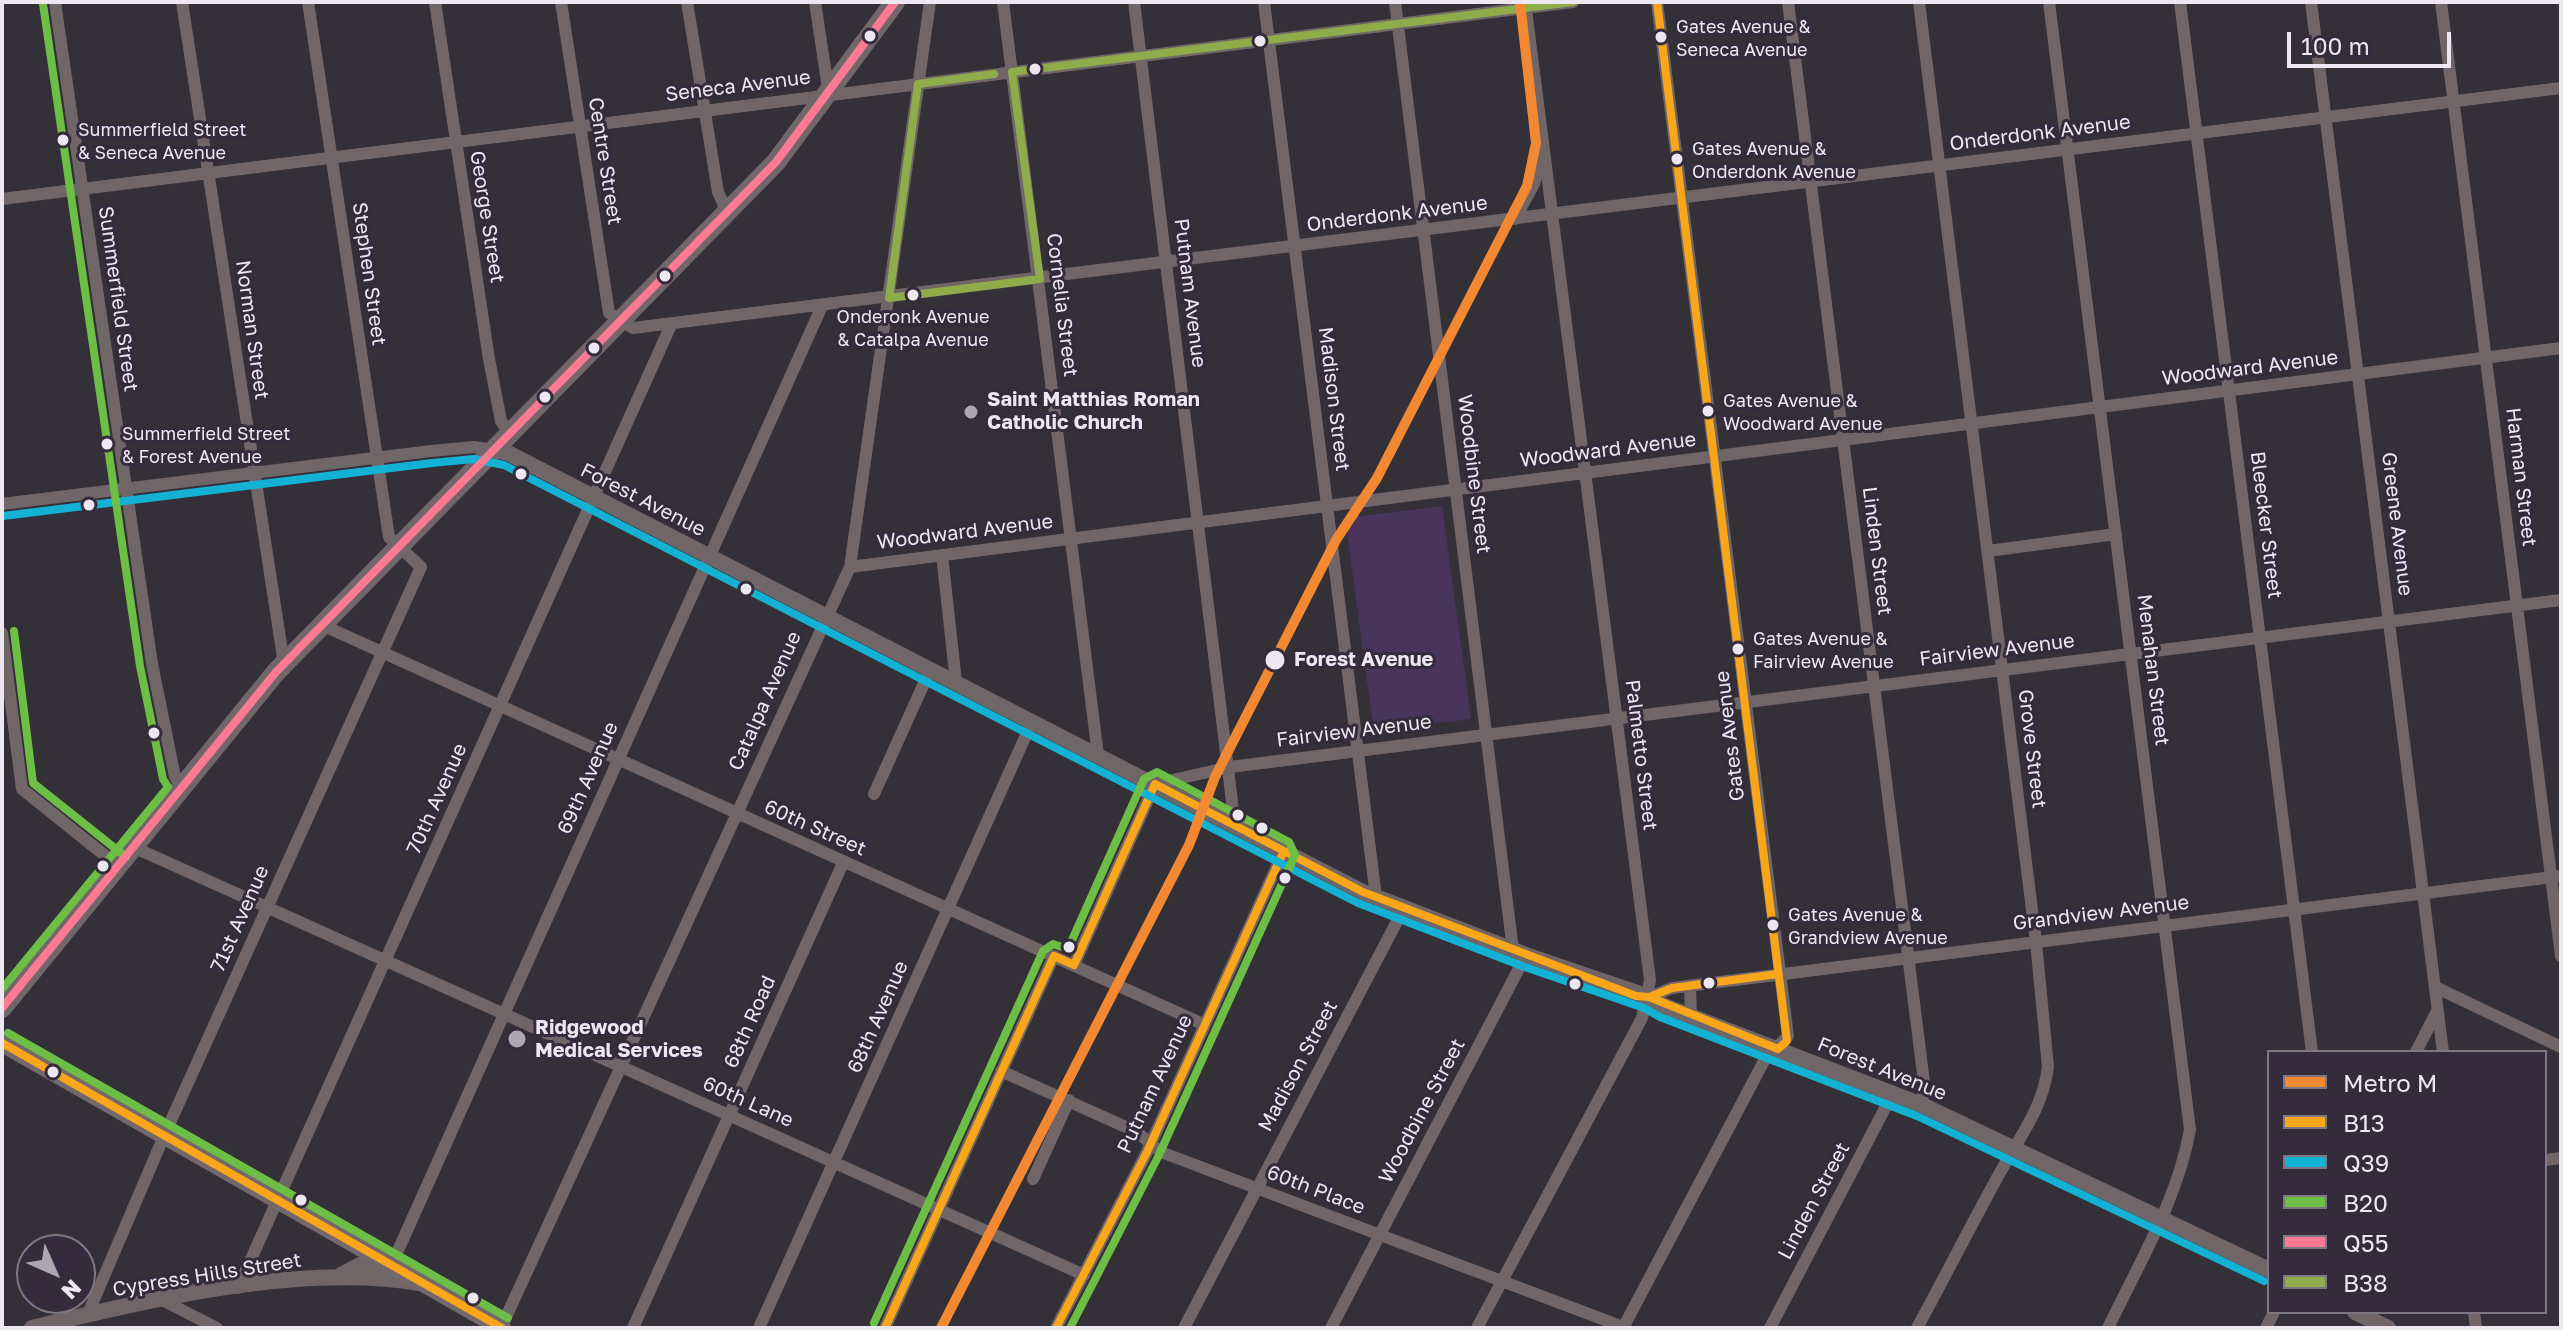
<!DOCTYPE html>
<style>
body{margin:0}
#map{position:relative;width:2563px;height:1330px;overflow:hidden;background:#343038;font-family:"Golos Text",sans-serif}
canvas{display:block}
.frame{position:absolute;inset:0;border:4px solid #ece7f1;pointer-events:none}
.legend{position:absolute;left:2267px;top:1050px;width:280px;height:264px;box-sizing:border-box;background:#342c3c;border:2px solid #7e7784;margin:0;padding:10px 14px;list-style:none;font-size:24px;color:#ece7f1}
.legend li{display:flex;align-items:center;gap:16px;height:40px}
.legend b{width:40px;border:2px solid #7e7784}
.north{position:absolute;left:16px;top:1234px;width:80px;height:80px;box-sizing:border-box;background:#342c3c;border:2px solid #7e7784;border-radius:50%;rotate:135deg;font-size:22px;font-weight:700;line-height:32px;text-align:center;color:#ece7f1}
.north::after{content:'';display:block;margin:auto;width:28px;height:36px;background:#aca7b0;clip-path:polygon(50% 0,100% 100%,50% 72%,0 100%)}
.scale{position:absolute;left:2287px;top:32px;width:164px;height:36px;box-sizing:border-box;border:4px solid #ece7f1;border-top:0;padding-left:10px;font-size:24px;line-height:28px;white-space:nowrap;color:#ece7f1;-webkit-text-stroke:6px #342c3c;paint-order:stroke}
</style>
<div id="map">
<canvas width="2563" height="1330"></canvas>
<div class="frame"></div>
<ul class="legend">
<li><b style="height:10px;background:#f38833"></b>Metro M</li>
<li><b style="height:10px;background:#faa61a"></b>B13</li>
<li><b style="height:10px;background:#13b2d5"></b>Q39</li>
<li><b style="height:10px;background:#6cbe45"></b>B20</li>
<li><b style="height:10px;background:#fe7a93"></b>Q55</li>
<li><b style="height:10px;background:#90ac4a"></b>B38</li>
</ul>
<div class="north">N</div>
<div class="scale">100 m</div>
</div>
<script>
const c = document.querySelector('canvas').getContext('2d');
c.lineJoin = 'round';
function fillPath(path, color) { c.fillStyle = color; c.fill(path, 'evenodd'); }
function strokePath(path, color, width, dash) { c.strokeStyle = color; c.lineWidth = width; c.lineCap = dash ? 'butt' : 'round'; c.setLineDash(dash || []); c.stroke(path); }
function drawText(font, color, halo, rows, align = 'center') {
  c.font = font + ' "Golos Text",sans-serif'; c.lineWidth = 6; c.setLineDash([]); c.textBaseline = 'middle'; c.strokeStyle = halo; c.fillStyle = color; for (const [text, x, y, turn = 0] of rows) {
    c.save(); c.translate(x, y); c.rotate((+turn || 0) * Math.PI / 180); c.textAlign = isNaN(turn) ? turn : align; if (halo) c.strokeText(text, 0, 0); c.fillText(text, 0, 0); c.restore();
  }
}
const green = new Path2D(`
 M1442,506L1471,719L1374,731L1345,518Z`);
const minor = new Path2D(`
 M55,2L152,664L175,777L185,786
 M182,2L284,664
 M435,2L489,359L501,421L510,434
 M561,2L609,313L633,328L2561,88
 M687,2L718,192L727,212
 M815,2L828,88
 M1003,2L1098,755
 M1134,2L1235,826
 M1264,2L1376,897
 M1395,2L1513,950
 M1788,2L1924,1082L1922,1105
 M2049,2L2190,1130C2177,1201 2139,1263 2108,1328
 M2180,2L2312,1052
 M2311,2L2443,1052
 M2441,2L2561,956
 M2,199L1573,2
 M1515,219L1534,184L1542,154
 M2,504L431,451L474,447L494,450
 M1988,551L2116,534
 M942,555L956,682
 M850,567L2561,348
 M322,625L1205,1025
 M2,633L22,789L118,866
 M874,794L930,670
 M133,847L1084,1275
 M1074,965L1155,784L1230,767L2561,600
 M1690,986L1691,1017
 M2435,987L2561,1047
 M1649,997L1672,988L2561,876
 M2416,1052L2437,1011
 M1001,1071L1137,1132L1161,1152L1626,1328
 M2545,1160L2561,1158
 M1033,1179L1069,1100
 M391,1266L822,306
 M238,1288L671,325
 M162,1300L217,1328
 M2474,1312L2476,1328
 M87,1316L164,1136L421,567L389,537L308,2
 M501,1328L850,567L930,2
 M633,1328L843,863
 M759,1328L1032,722
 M885,1328L1054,956
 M1056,1328L1147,1152L1283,853
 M1184,1328L1404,908
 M1331,1328L1526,955
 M1477,1328L1642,1018L1650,980L1525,2
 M1623,1328L1764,1061L1788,1036L1657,2
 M1770,1328L1893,1093
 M1917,1328C1946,1275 1973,1221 2002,1169C2021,1135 2043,1107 2048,1067L2036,942L1919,2
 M2266,1328L2274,1312`);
const tertiary = new Path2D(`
 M494,450L508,453L1363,892L1526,955L1649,997L1664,1006L1922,1105L2269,1270
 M341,1275L360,1265L391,1266
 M2355,1312L2388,1328
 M32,1328C149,1299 302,1263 420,1283`);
const secondary = new Path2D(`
 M2,1043L502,1328`);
const primary = new Path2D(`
 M2,1008L276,672L776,162L895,2`);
const bus1 = new Path2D(`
 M1649,997L1672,988L1778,974
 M2,1043L502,1328
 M885,1328L1054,956L1074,965L1155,784L1363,892L1636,996L1649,997L1778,1049L1787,1041L1657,2
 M1056,1328L1147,1152L1283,853`);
const bus2 = new Path2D(`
 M3,516L432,463L474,459L504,465L1358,903L1522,966L1644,1008L1660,1017L1917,1116L2264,1281`);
const bus3 = new Path2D(`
 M14,631L33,783L126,857
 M2,989L168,787L163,779L140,666L43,4
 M8,1033L508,1318
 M874,1323L1043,951L1053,944L1068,949L1144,779L1157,772L1289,842L1295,855L1158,1157L1070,1328`);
const bus4 = new Path2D(`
 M2,1008L276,672L776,162L895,2`);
const bus5 = new Path2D(`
 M994,74L918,84L889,298L1040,279L1012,72L1573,2`);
const metro1 = new Path2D(`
 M941,1328L1189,845L1215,777L1336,540L1377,478L1527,186L1536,143L1520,2`);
const markers = [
 [870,36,7,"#ece7f1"],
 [1661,37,7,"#ece7f1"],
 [1260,41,7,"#ece7f1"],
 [1035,69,7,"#ece7f1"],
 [63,140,7,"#ece7f1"],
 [1677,159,7,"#ece7f1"],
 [665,276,7,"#ece7f1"],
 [913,295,7,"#ece7f1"],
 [594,348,7,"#ece7f1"],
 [545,397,7,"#ece7f1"],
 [1708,411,7,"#ece7f1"],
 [971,412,8,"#aca7b0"],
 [107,444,7,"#ece7f1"],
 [521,474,7,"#ece7f1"],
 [89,505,7,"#ece7f1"],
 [746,589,7,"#ece7f1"],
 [1738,649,7,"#ece7f1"],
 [1275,660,11,"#ece7f1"],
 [154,733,7,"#ece7f1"],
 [1238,815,7,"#ece7f1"],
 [1262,828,7,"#ece7f1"],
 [103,866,7,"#ece7f1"],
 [1285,878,7,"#ece7f1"],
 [1773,925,7,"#ece7f1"],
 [1069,947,7,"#ece7f1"],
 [1709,983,7,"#ece7f1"],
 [1575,984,7,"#ece7f1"],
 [517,1039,10,"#aca7b0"],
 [53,1072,7,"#ece7f1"],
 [301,1200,7,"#ece7f1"],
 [473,1298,7,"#ece7f1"]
];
const busNames = [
 ["Gates Avenue &",1676,27],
 ["Seneca Avenue",1676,50],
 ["Summerfield Street",78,130],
 ["& Seneca Avenue",78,153],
 ["Gates Avenue &",1692,149],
 ["Onderdonk Avenue",1692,172],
 ["Onderonk Avenue",913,317,"center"],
 ["& Catalpa Avenue",913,340,"center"],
 ["Gates Avenue &",1723,401],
 ["Woodward Avenue",1723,424],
 ["Summerfield Street",122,434],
 ["& Forest Avenue",122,457],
 ["Gates Avenue &",1753,639],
 ["Fairview Avenue",1753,662],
 ["Gates Avenue &",1788,915],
 ["Grandview Avenue",1788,938]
];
const streetNames = [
 ["Seneca Avenue",738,86,-7],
 ["Onderdonk Avenue",2040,133,-7],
 ["Centre Street",605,161,81],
 ["Onderdonk Avenue",1397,214,-7],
 ["George Street",487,217,81],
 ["Stephen Street",369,274,82],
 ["Putnam Avenue",1190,293,83],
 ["Summerfield Street",118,299,82],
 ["Cornelia Street",1062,305,83],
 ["Norman Street",252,330,82],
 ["Woodward Avenue",2250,368,-7],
 ["Madison Street",1334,399,83],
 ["Woodward Avenue",1608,450,-7],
 ["Woodbine Street",1474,474,83],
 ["Harman Street",2521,477,83],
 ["Forest Avenue",643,500,27],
 ["Greene Avenue",2397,524,83],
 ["Bleecker Street",2266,525,83],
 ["Woodward Avenue",965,532,-7],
 ["Linden Street",1877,551,83],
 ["Fairview Avenue",1997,650,-7],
 ["Menahan Street",2153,670,83],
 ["Catalpa Avenue",765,701,-66],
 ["Fairview Avenue",1354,731,-7],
 ["Gates Avenue",1730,736,-97],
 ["Grove Street",2032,749,83],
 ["Palmetto Street",1641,755,83],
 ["69th Avenue",588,778,-66],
 ["70th Avenue",437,799,-66],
 ["60th Street",815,828,24],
 ["Grandview Avenue",2101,913,-7],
 ["71st Avenue",240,919,-66],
 ["68th Avenue",878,1017,-66],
 ["68th Road",750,1022,-66],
 ["Madison Street",1298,1066,-62],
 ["Forest Avenue",1882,1069,22],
 ["Putnam Avenue",1155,1084,-65],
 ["60th Lane",748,1102,24],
 ["Woodbine Street",1422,1111,-62],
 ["60th Place",1316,1190,21],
 ["Linden Street",1814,1201,-62],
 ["Cypress Hills Street",207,1275,-9]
];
const poiNames = [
 ["Saint Matthias Roman",987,400],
 ["Catholic Church",987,423],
 ["Ridgewood",535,1028],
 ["Medical Services",535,1051]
];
const stopNames = [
 ["Forest Avenue",1294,660]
];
fillPath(green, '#49355b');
strokePath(minor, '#706668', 12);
strokePath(tertiary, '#706668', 16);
strokePath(secondary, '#74686b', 18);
strokePath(primary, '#71676a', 20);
strokePath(bus1, '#faa61a', 8);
strokePath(bus2, '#13b2d5', 8);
strokePath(bus3, '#6cbe45', 8);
strokePath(bus4, '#fe7a93', 8);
strokePath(bus5, '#90ac4a', 8);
strokePath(metro1, '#f38833', 10);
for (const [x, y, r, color] of markers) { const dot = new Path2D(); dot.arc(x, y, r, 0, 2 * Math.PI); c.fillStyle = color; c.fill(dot); strokePath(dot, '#342c3c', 3); }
drawText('18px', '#ece7f1', '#342c3c', busNames, 'left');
drawText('20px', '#ece7f1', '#342c3c', streetNames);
drawText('bold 20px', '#ece7f1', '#342c3c', poiNames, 'left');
drawText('bold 20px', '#ece7f1', '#342c3c', stopNames, 'left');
</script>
